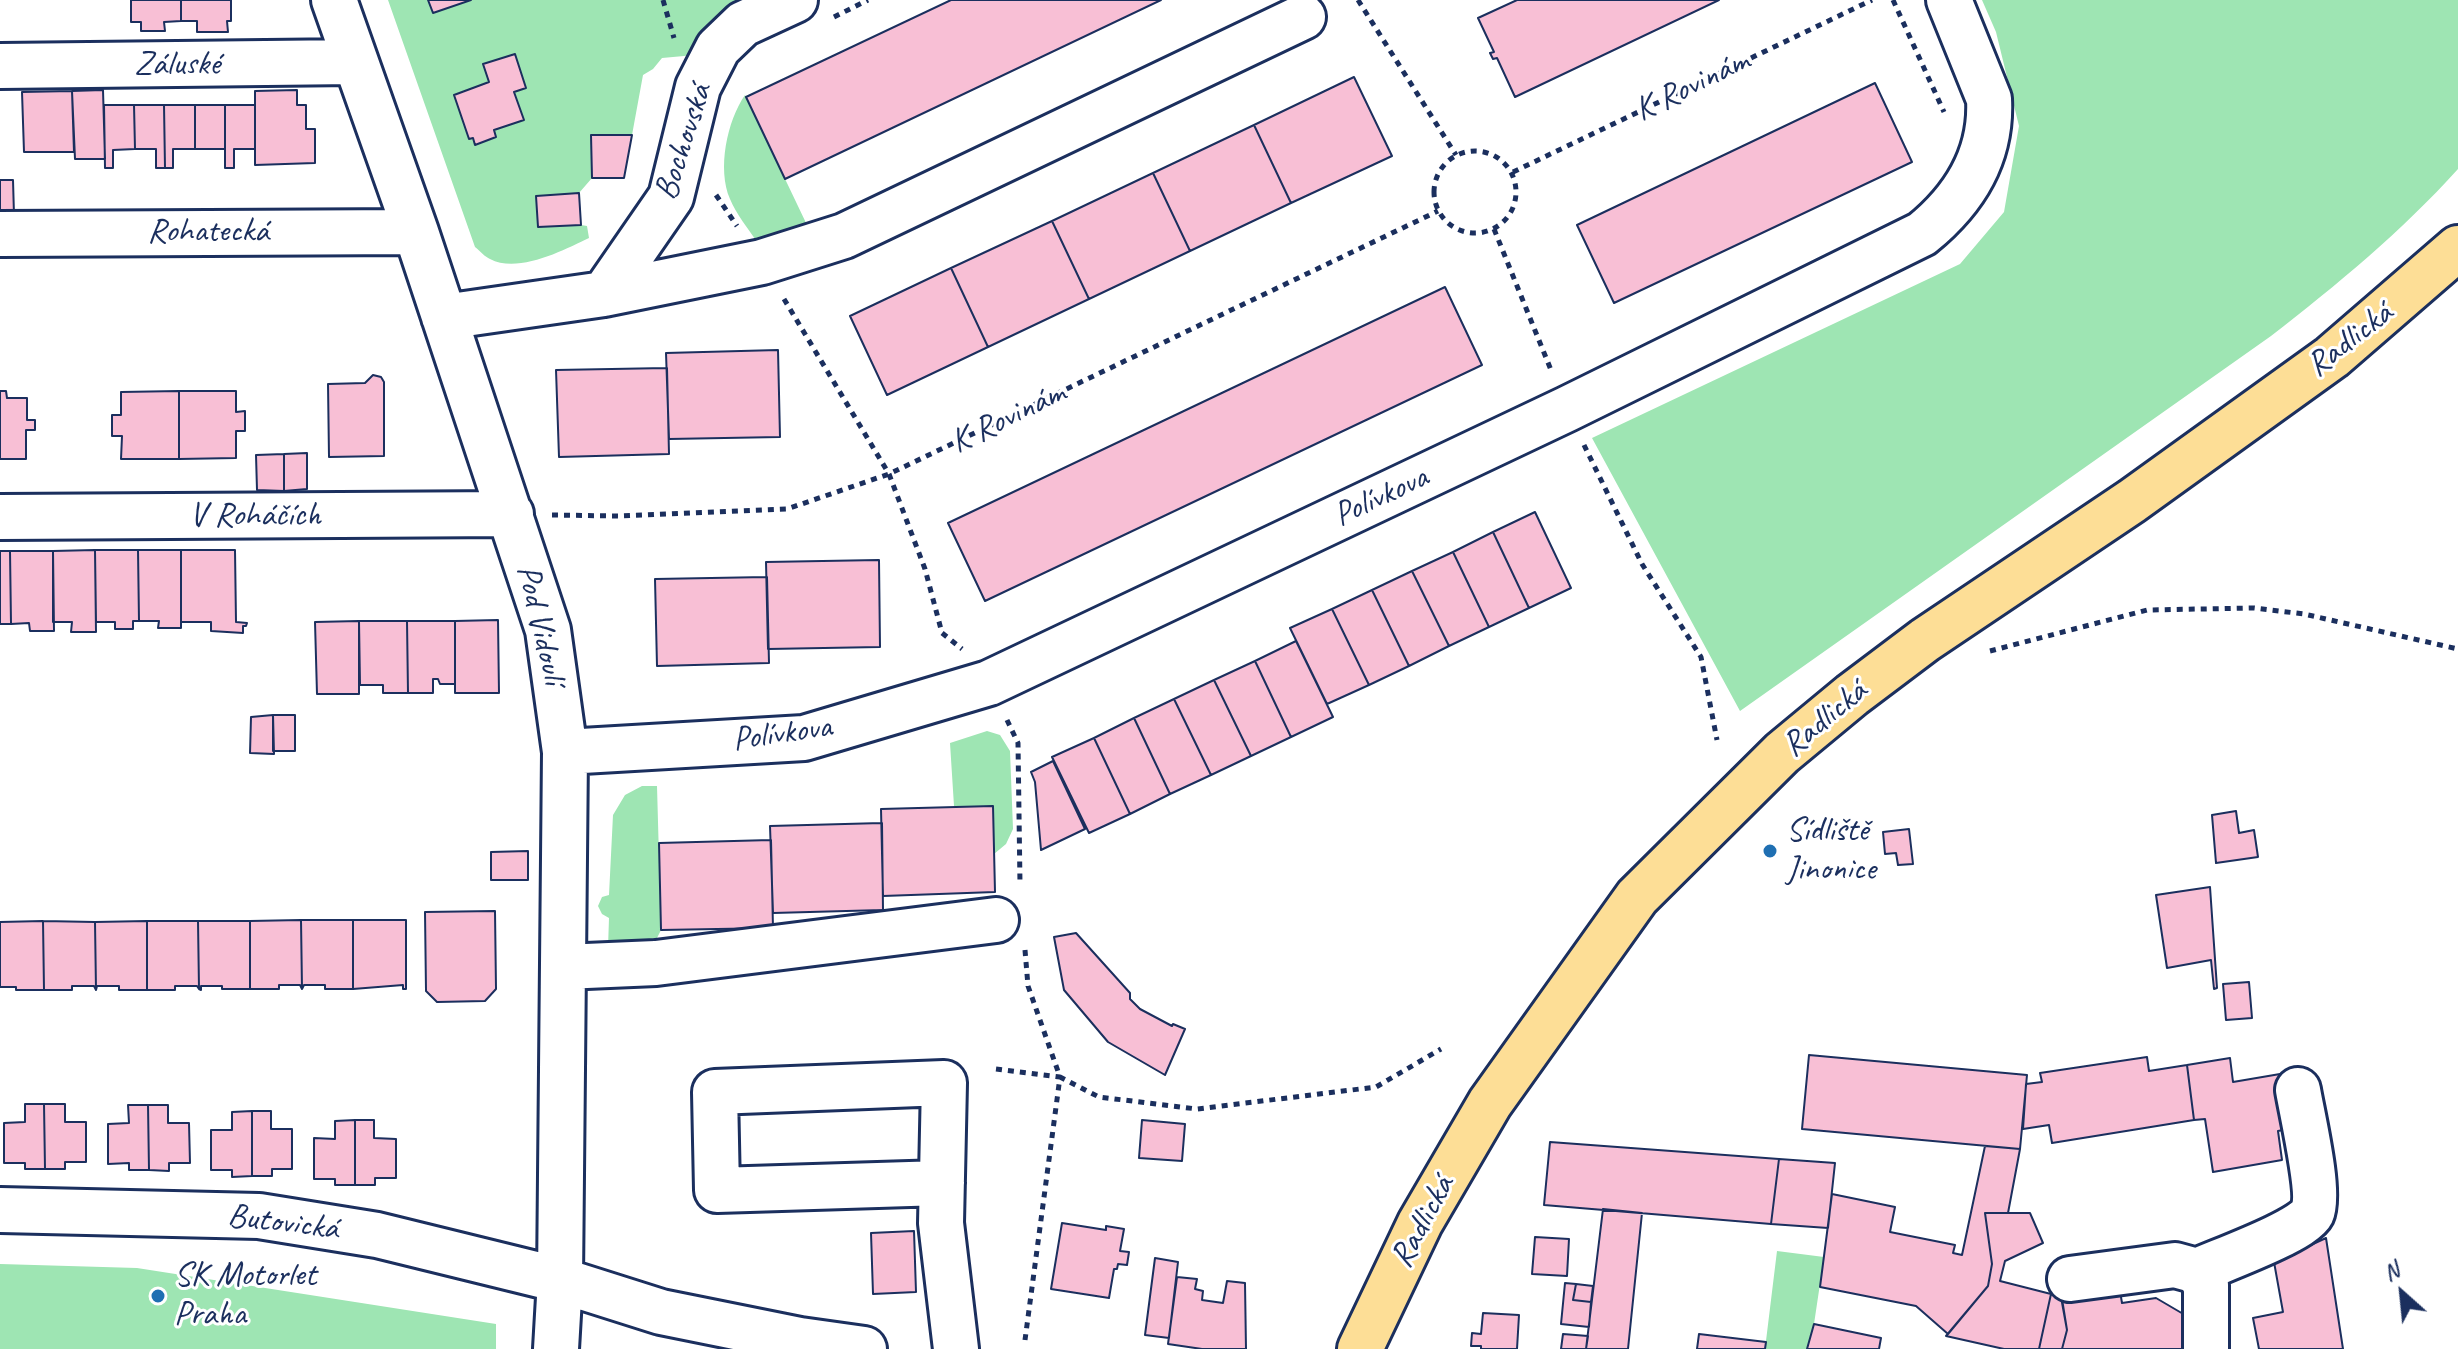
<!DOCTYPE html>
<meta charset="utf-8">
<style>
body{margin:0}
#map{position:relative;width:2458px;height:1349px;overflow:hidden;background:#fff;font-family:Caveat,sans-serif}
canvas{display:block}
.north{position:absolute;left:2362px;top:1253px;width:80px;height:80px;-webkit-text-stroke:6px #fff;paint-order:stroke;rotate:333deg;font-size:22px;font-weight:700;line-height:32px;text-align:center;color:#1b2f5e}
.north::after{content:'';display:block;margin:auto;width:28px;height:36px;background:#1b2f5e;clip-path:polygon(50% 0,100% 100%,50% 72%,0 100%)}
</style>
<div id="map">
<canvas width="2458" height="1349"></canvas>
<div class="north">N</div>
</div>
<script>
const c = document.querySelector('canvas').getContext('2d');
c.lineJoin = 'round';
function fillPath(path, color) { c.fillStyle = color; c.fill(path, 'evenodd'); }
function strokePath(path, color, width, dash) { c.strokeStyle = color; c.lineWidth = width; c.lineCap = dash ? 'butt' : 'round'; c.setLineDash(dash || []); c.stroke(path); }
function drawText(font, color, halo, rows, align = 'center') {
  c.font = font + ' Caveat,sans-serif'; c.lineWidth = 6; c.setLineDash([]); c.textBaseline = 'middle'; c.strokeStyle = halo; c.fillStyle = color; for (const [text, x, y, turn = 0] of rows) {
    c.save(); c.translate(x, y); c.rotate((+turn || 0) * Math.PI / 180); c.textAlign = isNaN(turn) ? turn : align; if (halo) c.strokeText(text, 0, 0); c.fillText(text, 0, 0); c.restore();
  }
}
const green = new Path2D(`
 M388,0H428L433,13L471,0H755L695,55L662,58L653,69L643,75L632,135H591L592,178L579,193L536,197L538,227L581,225L587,226L589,238C564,250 518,274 490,259C485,257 480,251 475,247ZM514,54L526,87L514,92L524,120L494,130L496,137L475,144L473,138H469L454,95L489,82L484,64Z
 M1982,0H2458V169C2402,231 2337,285 2271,336L1740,711L1592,438L1960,264L2004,212L2019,126L1996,32Z
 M745,95L807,225L757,242C748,228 736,214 730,199C717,169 727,121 745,95Z
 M987,731L1000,735L1010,751L1013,829L1006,844L994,854L993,806H954L950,743Z
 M642,786H657L661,930L653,946L639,949V940H621L620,949L608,948L609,918L602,914L598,906L602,897L609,895L613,815L625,795Z
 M1777,1251L1824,1257L1814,1324L1807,1349H1765Z
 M0,1264L137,1268L496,1324V1349H0Z`);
const building = new Path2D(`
 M131,0H181V21L164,22L165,31H141V22H131Z
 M181,0H231V21H227L228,32H197V21H181Z
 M428,0H471L433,13Z
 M951,0H1161L785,179L746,97Z
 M1517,0H1719L1515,97L1497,58L1493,59L1490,53L1494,52L1478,18Z
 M515,54L526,88L514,92L524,120L494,130L496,137L475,145L473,138L469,139L454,95L489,82L483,64Z
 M1354,77L1392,156L1291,203L1254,125Z
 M1875,83L1912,162L1614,303L1577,225Z
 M103,90L105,159H75L72,91Z
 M297,90V105H306V129H315V163L255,165V91Z
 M72,91L74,152H24L22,92Z
 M104,105H134L135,149L113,150V168H105Z
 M134,105H164L165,168H156V149H135Z
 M164,105H195V149H173V168H165Z
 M195,105H225V149H195Z
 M225,105H255V149H234V168H225Z
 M1254,125L1291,203L1190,251L1153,173Z
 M591,135H632L624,178H592Z
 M1153,173L1190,251L1089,299L1052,221Z
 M0,180H13L14,215H0Z
 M579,193L581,225L538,227L536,196Z
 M1052,221L1089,299L988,347L951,268Z
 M951,268L988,347L887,395L850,316Z
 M1445,287L1482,365L985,601L948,523Z
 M778,350L780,437L669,439L666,353Z
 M667,368L669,454L559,457L556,370Z
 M373,375L381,377L384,382V456L329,457L328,384L365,383Z
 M0,391H6L7,398H27V420H35V430H26V459H0Z
 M179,391V459H121L122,436H112V415H121V392Z
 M179,391H236V412L245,411V431H236V458L179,459Z
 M307,453V489L284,491V454Z
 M284,454V491L257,490L256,455Z
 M1535,512L1571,588L1529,608L1493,532Z
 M1493,532L1529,608L1489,627L1453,552Z
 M95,550H138L139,621H133V629H115V622H96Z
 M95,550L96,632H71L72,622H53V551Z
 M138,550H181V628H158L159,621H139Z
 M181,550H235L236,622L247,623L246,626H243V633L211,631V622H181Z
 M0,551H10L11,624H0Z
 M10,551H53L54,631H30L29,623L11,624Z
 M1453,552L1489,627L1449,646L1412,571Z
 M879,560L880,647L768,649L766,562Z
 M1412,571L1449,646L1409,666L1372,590Z
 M767,577L769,663L657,666L655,579Z
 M1372,590L1409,666L1369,685L1332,609Z
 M1332,609L1369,685L1327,704L1290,628Z
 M498,620L499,693H455V621Z
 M359,621H407L408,693H383V685H360Z
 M359,621V694H317L315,622Z
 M407,621H455V684H440L438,679H433V693H408Z
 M1296,641L1333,717L1291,737L1255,661Z
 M1255,661L1291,737L1251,756L1214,680Z
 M1214,680L1251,756L1211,775L1174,699Z
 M1174,699L1211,775L1170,794L1134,718Z
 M273,715H295V751H273Z
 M273,715L274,754L250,753L251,717Z
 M1134,718L1170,794L1130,814L1094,738Z
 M1094,738L1130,814L1089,833L1052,757Z
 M1053,761L1085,829L1041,850L1035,782L1031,772Z
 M993,806L995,892L883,896L881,809Z
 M2236,811L2239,833L2254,830L2258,857L2216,863L2212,815Z
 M882,823L883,910L773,913L770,826Z
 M1909,829L1913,864L1898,865L1896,853L1885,854L1883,832Z
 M771,840L773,928L661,930L659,843Z
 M528,851V880H491V852Z
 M2210,887L2217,988L2214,989L2211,960L2167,968L2156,895Z
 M495,911L496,989L485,1001L437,1002L426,991L425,912Z
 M301,920L302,989L300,985H279V989H250V921Z
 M301,920H353V989H325V985H304L302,989Z
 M353,920H406V989H403V985L353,989Z
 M43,921L44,990H16V987H0V922Z
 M43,921L95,922L96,990L94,986H72V990H44Z
 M147,921V990H119V986H97L96,990L95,922Z
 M147,921H198L199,989L197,986H175V990H147Z
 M198,921H250V989H222V986H201V990L199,989Z
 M1076,933L1130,993V999L1140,1009L1172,1026L1173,1024L1185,1029L1165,1075L1108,1042L1064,990L1054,937Z
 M2249,982L2252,1018L2226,1020L2223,984Z
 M1809,1055L2027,1075L2020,1149L1802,1129Z
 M2147,1057L2149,1071L2187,1065L2194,1120L2052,1143L2049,1125L2023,1129L2026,1084L2042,1082L2040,1073Z
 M2230,1058L2233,1082L2280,1074L2288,1129L2278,1131L2282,1160L2213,1172L2205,1119L2194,1120L2187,1065Z
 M25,1104H44L45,1169H25V1163H4V1123L25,1122Z
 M44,1104H65V1122H86V1162H65V1169H45Z
 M128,1105H148L149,1170H129V1163L108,1164V1124L129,1123Z
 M148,1105H168V1123H189L190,1163H169V1171L149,1170Z
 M252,1111V1176L232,1177V1170H211V1130H232V1112Z
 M252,1111H271V1129H292V1169H272V1176H252Z
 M355,1120H374V1138L396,1139V1178H375V1185H355Z
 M355,1120V1185H335V1179H314V1138L335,1139V1121Z
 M1142,1120L1185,1124L1182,1161L1139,1158Z
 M1550,1142L1779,1159L1771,1224L1544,1205Z
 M1985,1146L2020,1149L2008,1213H1985L1992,1264L1988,1286L1948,1334L1916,1306L1820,1287L1832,1194L1895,1207L1890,1232L1955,1245L1953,1253L1962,1255Z
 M1779,1159L1835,1163L1828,1228L1771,1224Z
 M1603,1209L1642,1213L1628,1349H1586Z
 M1985,1213H2030L2043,1243L2005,1261L2000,1281L2051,1294L2039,1349H2004L1946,1336L1988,1286L1992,1264Z
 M1062,1223L1106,1230V1226L1124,1229L1120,1251L1129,1252L1127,1265L1118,1264L1117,1269H1114L1109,1298L1051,1289Z
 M914,1231L916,1292L873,1294L871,1233Z
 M1535,1237L1569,1239L1567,1276L1532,1274Z
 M2326,1238L2343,1349H2259L2253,1318L2283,1312L2274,1262Z
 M1155,1258L1178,1262L1169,1338L1145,1335Z
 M1177,1277L1197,1279L1195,1289L1203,1291L1202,1300L1223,1303L1227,1281L1245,1283L1246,1349H1202L1168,1344Z
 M1565,1283L1576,1284L1573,1300L1591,1302L1589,1327L1561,1324Z
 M1576,1284L1593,1286L1591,1302L1573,1300Z
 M2120,1291L2122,1303L2156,1298L2185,1315L2191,1349H2062L2067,1330L2062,1299Z
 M2051,1294L2061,1297L2067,1330L2062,1349H2039Z
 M1483,1313L1519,1315L1517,1349H1481V1346H1471L1472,1333L1481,1334Z
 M1814,1324L1881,1338L1879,1349H1807Z
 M1563,1334L1588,1336L1586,1349H1561Z
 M1699,1334L1766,1342L1765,1349H1697Z`);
const path = new Path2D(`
 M663,0L674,38
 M1358,0L1456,155
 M1893,0L1944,112
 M834,17L868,0
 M1434 192a41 41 0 1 1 82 0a41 41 0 1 1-82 0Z
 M1513,172L1872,0
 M716,195L737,226
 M1494,229L1551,370
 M784,299L889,474L925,569L942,633L962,649
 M1584,445L1642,564L1701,657L1717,740
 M552,515L618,516L787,509L889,474L1438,211
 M1990,651L2147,610L2254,608L2304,614L2458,649
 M1007,720L1018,743L1020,884
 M1025,950L1028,986L1060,1077L1099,1097L1197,1109L1376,1087L1441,1049
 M996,1069L1060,1077L1025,1340`);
const minor = new Path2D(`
 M334,0L416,232L548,630L565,752L560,1280L556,1349
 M0,66L354,62
 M0,234L416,232
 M604,294L762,262L844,236L1303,17
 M444,317L604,294L671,197L698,87L718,48L743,24L795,0
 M0,517L511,514
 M565,752L804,738L989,683L1567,409L1922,234C1965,199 1992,155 1989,99L1949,0
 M563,967L656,963L996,920
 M942,1183L717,1190L715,1092L944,1083L941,1223L956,1349
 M0,1210L259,1216L377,1235L560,1280L661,1312L800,1340L864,1349
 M2197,1271C2219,1261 2303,1231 2312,1213C2321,1194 2302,1114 2298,1090
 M2070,1279L2175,1265L2197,1271L2206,1285V1349`);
const major = new Path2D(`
 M1360,1349L1420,1223L1490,1103L1637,897L1782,753L1852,695L1925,640L2132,501L2332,357L2458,248`);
const markers = [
 [1770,851,8,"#1f6fb2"],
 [158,1296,8,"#1f6fb2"]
];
const streetNames = [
 ["Záluské",177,65],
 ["K Rovinám",1692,86,-26],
 ["Bochovská",684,142,-72],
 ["Rohatecká",208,232],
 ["Radlická",2350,340,-38],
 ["K Rovinám",1008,418,-26],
 ["Polívkova",1381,497,-25],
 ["V Roháčích",255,516],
 ["Pod Vidoulí",540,625,77],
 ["Radlická",1825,719,-40],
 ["Polívkova",782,734,-8],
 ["Radlická",1423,1222,-62],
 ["Butovická",283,1223,7]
];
const poiNames = [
 ["Sídliště",1786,831],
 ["Jinonice",1786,870],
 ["SK Motorlet",174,1276],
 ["Praha",174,1315]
];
fillPath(green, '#9ee5b3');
fillPath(building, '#f8bfd5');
strokePath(building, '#1b2f5e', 2);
strokePath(minor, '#1b2f5e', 50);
strokePath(major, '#1b2f5e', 50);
strokePath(path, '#1b2f5e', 5, [6, 6]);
strokePath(minor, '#fff', 44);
strokePath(major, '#fdde96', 44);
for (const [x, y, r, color] of markers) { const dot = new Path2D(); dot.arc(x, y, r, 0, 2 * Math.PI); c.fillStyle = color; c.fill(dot); strokePath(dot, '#fff', 3); }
drawText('34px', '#1b2f5e', '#fff', streetNames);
drawText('34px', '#1b2f5e', '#fff', poiNames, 'left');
</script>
